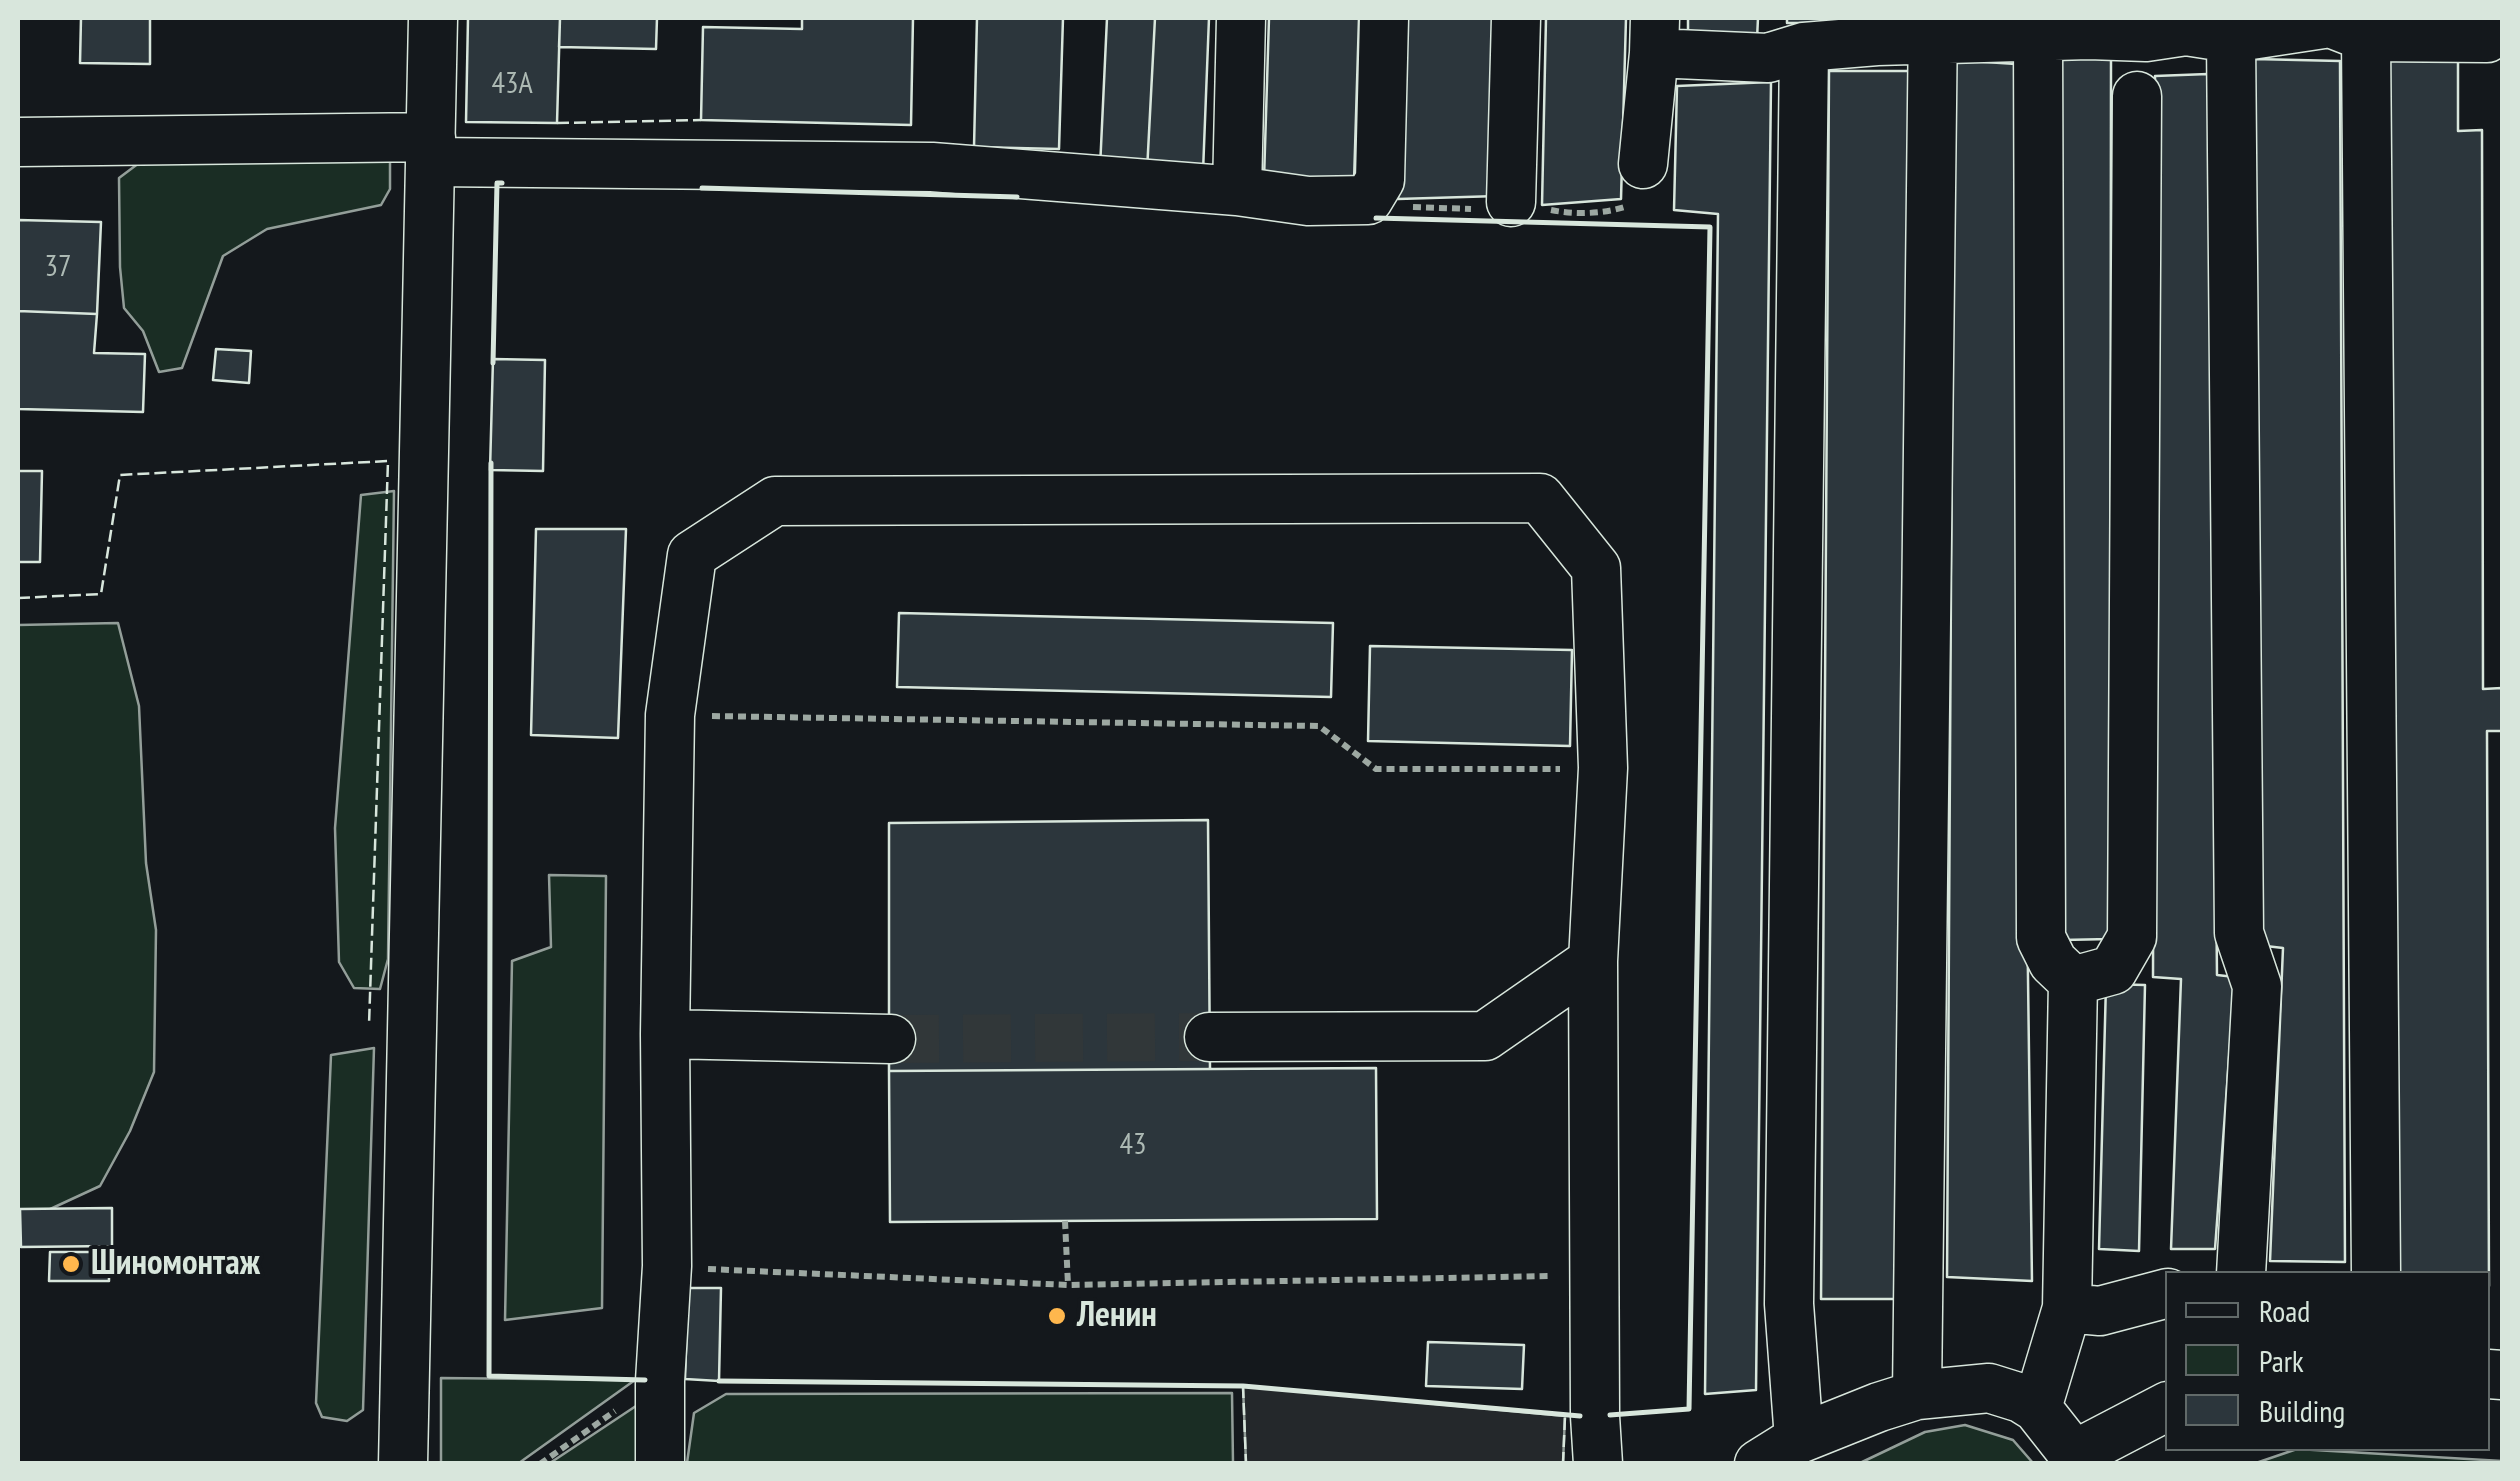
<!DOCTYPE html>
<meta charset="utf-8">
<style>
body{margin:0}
#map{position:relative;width:2520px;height:1481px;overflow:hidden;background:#14181c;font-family:"PT Sans Narrow",sans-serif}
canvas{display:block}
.frame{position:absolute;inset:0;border:20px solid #d8e6dc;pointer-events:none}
.legend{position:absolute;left:2165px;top:1271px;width:325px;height:180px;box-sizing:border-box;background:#14181c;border:2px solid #626a69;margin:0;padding:12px 18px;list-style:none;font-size:30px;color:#d8e6dc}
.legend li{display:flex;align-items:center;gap:20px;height:50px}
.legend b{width:50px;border:2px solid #626a69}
</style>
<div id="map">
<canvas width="2520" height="1481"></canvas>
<div class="frame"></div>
<ul class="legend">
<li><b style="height:12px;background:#14181c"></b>Road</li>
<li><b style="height:28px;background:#1a2d24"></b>Park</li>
<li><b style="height:28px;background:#2c363c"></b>Building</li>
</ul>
</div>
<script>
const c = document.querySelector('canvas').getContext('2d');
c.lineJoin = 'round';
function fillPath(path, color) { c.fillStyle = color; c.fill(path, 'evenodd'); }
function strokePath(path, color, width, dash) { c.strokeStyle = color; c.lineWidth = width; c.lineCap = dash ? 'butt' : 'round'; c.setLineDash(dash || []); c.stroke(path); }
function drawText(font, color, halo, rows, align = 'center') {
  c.font = font + ' "PT Sans Narrow",sans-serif'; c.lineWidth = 8; c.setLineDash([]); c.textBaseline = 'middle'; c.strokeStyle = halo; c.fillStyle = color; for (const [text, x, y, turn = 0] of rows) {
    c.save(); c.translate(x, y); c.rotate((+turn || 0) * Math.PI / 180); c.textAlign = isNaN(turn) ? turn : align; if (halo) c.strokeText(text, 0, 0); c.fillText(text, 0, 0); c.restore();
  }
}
const green = new Path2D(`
 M390,160V189L381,205L267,229L223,256L182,368L159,372L143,331L124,308L120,267L119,178L139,163Z
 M394,491L388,959L380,989L354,988L339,962L335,828L361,495Z
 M118,623L139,706L146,863L156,930L154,1072L130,1131L100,1186L33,1217L18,1214V625Z
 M549,875L606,876L602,1308L505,1320L512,961L551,947Z
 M374,1048L363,1410L347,1421L322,1417L316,1403L331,1055Z
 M441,1378L635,1380L519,1463L441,1464Z
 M1232,1393L1233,1463H687L694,1413L726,1394Z
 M642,1402L637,1463H550Z
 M1965,1425L2013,1440L2033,1463H1860L1925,1432Z
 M2297,1449L2502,1461V1463H2256Z`);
const parking = new Path2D(`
 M1243,1386L1565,1416L1563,1463H1246Z`);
const building = new Path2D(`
 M81,18H150V64L80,63Z
 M468,18H560L557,123L466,122Z
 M560,18H657L656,49L559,47Z
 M802,18H913L911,125L701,120L703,27L802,29Z
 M977,18H1063L1059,149L974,147Z
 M1107,18H1155L1147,171L1100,168Z
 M1155,18H1209L1203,172L1147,171Z
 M1269,18H1359L1354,182L1264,179Z
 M1404,18H1500L1498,196L1398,199Z
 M1546,18H1626L1621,199L1542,205Z
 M1688,18H1758L1757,39L1688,38Z
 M1787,18H1831V23H1787Z
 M2388,49H2458V131L2482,130L2483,689L2502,688V731H2487L2489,1286L2488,1274H2390Z
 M2111,58L2110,939L2062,940L2050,59Z
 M2254,59L2340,61L2345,1262L2270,1261L2283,948L2257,945Z
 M1954,60L2016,64L2032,1281L1947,1277Z
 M1829,71H1911L1903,1299H1821Z
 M2208,74L2217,975L2235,977L2215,1249H2171L2181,979L2153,977L2155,76Z
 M1771,82L1756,1390L1705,1394L1718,214L1674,210L1677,86Z
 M18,220L101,222L97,314L18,311Z
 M18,311L97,314L94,353L145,354L143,412L18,409Z
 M216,349L251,351L249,383L213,380Z
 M493,359L545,360L543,471L490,470Z
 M18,471H42L40,562H18Z
 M536,529H626L618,738L531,735Z
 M899,613L1333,623L1331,697L897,687Z
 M1370,646L1572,650L1570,746L1368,741Z
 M1208,820L1210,1069L889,1071V823Z
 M2106,984L2145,985L2139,1251L2099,1249Z
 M1376,1068L1377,1219L890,1222L889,1071Z
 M112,1208V1246L21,1247L20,1209Z
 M50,1252H109V1281H49Z
 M688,1288H721L719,1381L685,1379Z
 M1428,1342L1524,1345L1522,1389L1426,1386Z`);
const minorTunnel = new Path2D(`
 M891,1039L1209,1037`);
const path = new Path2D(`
 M1413,207L1471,209
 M1551,210C1576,215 1604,214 1628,206
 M712,716L1319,726L1376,769H1560
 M1065,1221L1068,1285
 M708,1269L1068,1285L1550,1276
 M540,1464L615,1411`);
const minor = new Path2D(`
 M2366,37L2376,1274
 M2231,38L2239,933L2257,986L2241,1274
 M1654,53L1768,58L1804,47L1877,41L2089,35L2146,37L2186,31L2231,38L2330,23L2366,37L2487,38
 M18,142L431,137
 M432,162L932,167L1237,191L1308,201L1368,200L1380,180L1384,18
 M1643,164L1654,53L1655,18
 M1237,191L1241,18
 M1511,202L1516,18
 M2073,981L2113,970L2132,937L2137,96
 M665,1034L891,1039
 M1209,1037L1485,1036L1593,961
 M2067,1308L2100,1311L2168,1293
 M2488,1374L2502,1375
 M1917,1395L1933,18
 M2037,1408L2067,1308L2073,981L2053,962L2041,938L2038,37
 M1799,1439L1789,1304L1804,47
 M2074,1455L2168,1406
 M403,1464L433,18
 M660,1464V1381L667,1266L665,1034L670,715L692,555L775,501L1540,498L1596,568L1603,768L1593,961L1595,1416L1598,1464
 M1759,1464L1799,1439L1879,1407L1917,1395L1989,1388L2021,1398L2037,1408L2074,1455L2078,1464`);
const fence = new Path2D(`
 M557,123L701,120
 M18,598L101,594L120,475L388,461L369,1025
 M1243,1386L1246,1464
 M1563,1464L1565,1416`);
const wall = new Path2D(`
 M702,188L1017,197
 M1376,218L1710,227L1689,1409L1610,1415
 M493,363L497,183H502
 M491,463L489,1376L645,1380
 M719,1381L1243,1386L1580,1416`);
const markers = [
 [71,1264,10,"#ffb74d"],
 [1057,1316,10,"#ffb74d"]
];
const numberNames = [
 ["43А",512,84],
 ["37",58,267],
 ["43",1133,1145]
];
const poiNames = [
 ["Шиномонтаж",91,1264],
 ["Ленин",1077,1316]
];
fillPath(green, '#1a2d24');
strokePath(green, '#939e99', 2.5);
fillPath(parking, '#24282b');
strokePath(parking, '#939e99', 2.5);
fillPath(building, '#2c363c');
strokePath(building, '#d8e6dc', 2.5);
strokePath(minorTunnel, '#313739', 48, [48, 24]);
strokePath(minor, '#d8e6dc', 51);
strokePath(path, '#9da8a2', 6, [8, 5]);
strokePath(minor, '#14181c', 48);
strokePath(fence, '#d8e6dc', 2.5, [12, 5]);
strokePath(wall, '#d8e6dc', 5);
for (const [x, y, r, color] of markers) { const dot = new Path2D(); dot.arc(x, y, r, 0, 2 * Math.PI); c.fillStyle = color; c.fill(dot); strokePath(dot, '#14181c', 4); }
drawText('30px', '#adbab4', null, numberNames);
drawText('bold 35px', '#d8e6dc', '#14181c', poiNames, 'left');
</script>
